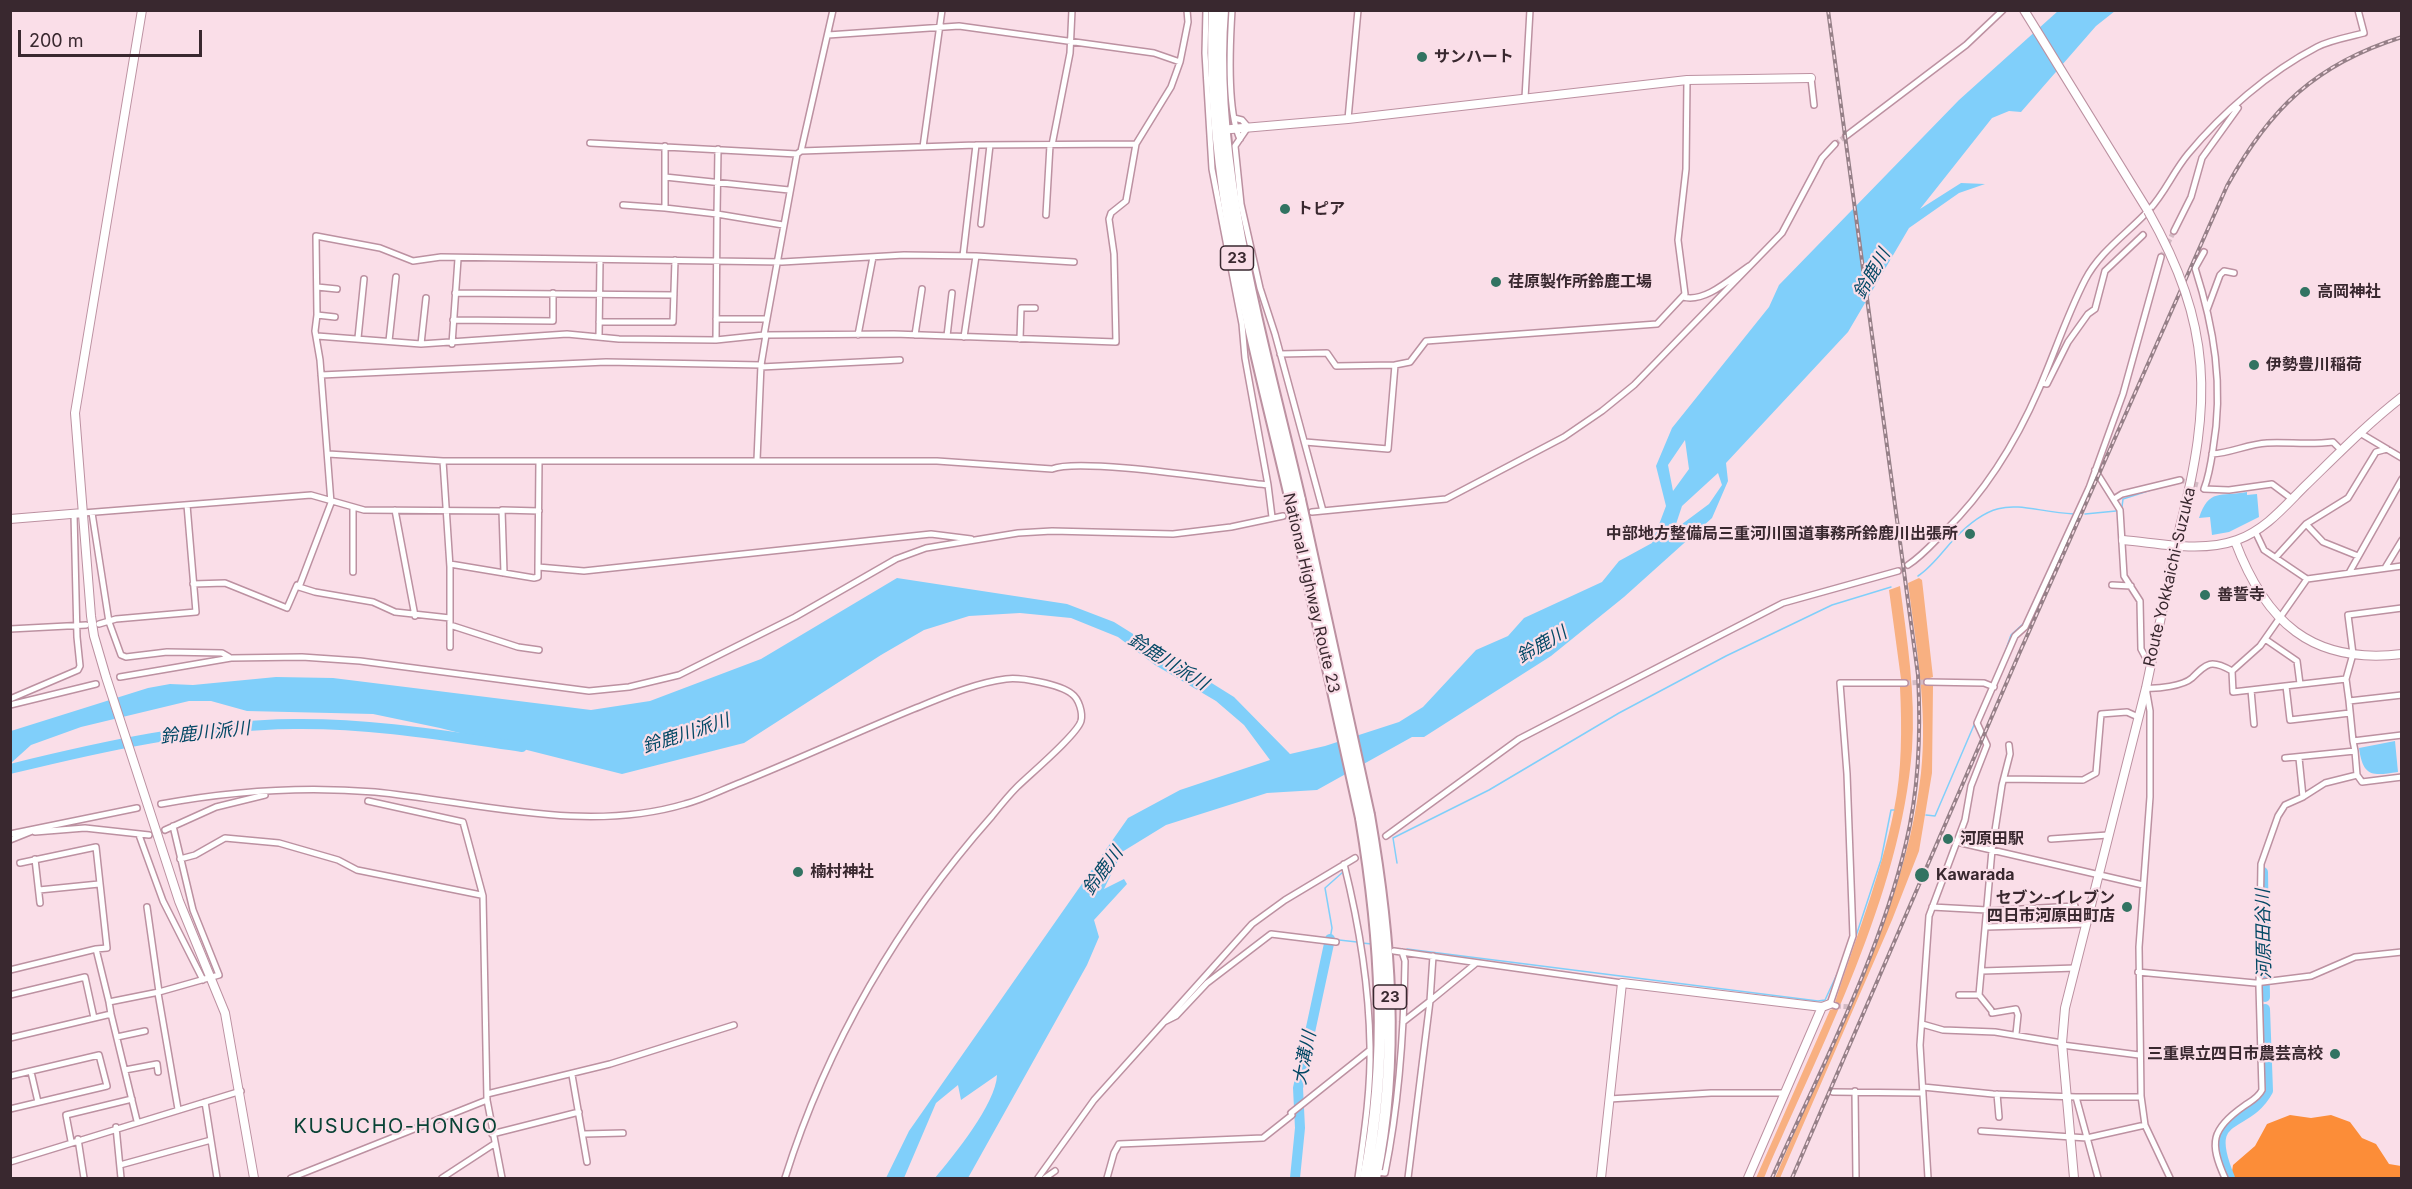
<!DOCTYPE html>
<meta charset="utf-8">
<style>
body{margin:0}
#map{position:relative;width:2412px;height:1189px;overflow:hidden;background:#fadee8;font-family:Inter,sans-serif}
canvas{display:block}
.frame{position:absolute;inset:0;border:12px solid #39282f;pointer-events:none}
.scale{position:absolute;left:18px;top:30px;width:184px;height:27px;box-sizing:border-box;border:3px solid #39282f;border-top:0;padding-left:8px;font-size:18px;line-height:21px;white-space:nowrap;color:#39282f;-webkit-text-stroke:4px #fadee8;paint-order:stroke}
</style>
<div id="map">
<canvas width="2412" height="1189"></canvas>
<div class="frame"></div>
<div class="scale">200 m</div>
</div>
<script>
const c = document.querySelector('canvas').getContext('2d');
c.lineJoin = 'round';
function fillPath(path, color) { c.fillStyle = color; c.fill(path, 'evenodd'); }
function strokePath(path, color, width, dash) { c.strokeStyle = color; c.lineWidth = width; c.lineCap = dash ? 'butt' : 'round'; c.setLineDash(dash || []); c.stroke(path); }
function drawText(font, color, halo, rows, align = 'center') {
  c.font = font + ' Inter,"Noto Sans JP",sans-serif'; c.lineWidth = 4.5; c.setLineDash([]); c.textBaseline = 'middle'; c.strokeStyle = halo; c.fillStyle = color; for (const [text, x, y, turn = 0] of rows) {
    c.save(); c.translate(x, y); c.rotate((+turn || 0) * Math.PI / 180); c.textAlign = isNaN(turn) ? turn : align; if (halo) c.strokeText(text, 0, 0); c.fillText(text, 0, 0); c.restore();
  }
}
const green = new Path2D(`
 M1919,578L1922,580L1933,677L1927,679L1928,686H1933L1932,773L1919,851L1892,920L1780,1178H1775C1799,1121 1825,1065 1849,1007C1883,928 1911,860 1921,773C1928,709 1916,646 1908,583Z
 M1900,586C1907,640 1916,694 1912,749C1901,895 1821,1045 1764,1178H1756L1830,1010L1833,1009C1853,945 1881,876 1894,810C1902,772 1902,728 1900,687H1905V681L1901,679L1889,590Z`);
const forest = new Path2D(`
 M2290,1115L2311,1118L2331,1115L2350,1122L2362,1138L2376,1144L2389,1164L2401,1166V1178H2231L2233,1165L2255,1146L2267,1124Z`);
const water = new Path2D(`
 M2058,11H2115L2096,26L2021,112L2009,111L1992,118L1920,209L1961,183L1985,184L1959,193L1909,228L1848,332L1726,463L1728,481L1712,518L1624,597L1551,656L1424,737H1412L1317,790L1267,793L1166,825L1122,852L1104,889L1124,879L1127,884L1094,920L1099,937L1087,965L968,1178H935C954,1155 996,1104 997,1075L961,1100L958,1085L936,1103L904,1178H886L909,1131L1128,818L1180,790L1270,760L1244,725L1216,701L1155,665L1118,637L1071,618L1020,613L969,616L924,630L881,655L744,743L622,774L440,728L373,714L247,711L211,701H189L81,727L31,745L11,763V731L148,688L170,684L193,685L276,677L333,678L591,710L650,701L761,659L897,578L1067,604L1114,622L1234,697L1290,754L1325,746L1399,722L1423,707L1476,650L1508,636L1524,618L1602,582L1619,561L1652,543L1666,506L1656,466L1672,428L1769,307L1779,285L1959,100ZM1685,440L1689,469L1673,491L1668,465ZM1718,473L1722,485L1709,504L1674,530L1682,506Z
 M2247,492V495L2257,494L2259,517L2229,532L2212,535L2210,517L2199,518C2209,488 2220,497 2247,492Z
 M2395,741L2398,772C2372,776 2363,777 2359,748Z`);
const stream = new Path2D(`
 M2122,507L2123,499L2151,490
 M2085,514L2116,511
 M1918,576C1932,567 1943,551 1954,539C2000,491 2017,510 2074,514
 M2003,658L2011,635L2024,623L2041,585
 M1926,815L1935,816L1974,725
 M1397,863L1393,838L1489,790L1619,713L1726,656L1832,605L1891,587
 M1343,872L1325,888L1332,928L1330,939L1357,942
 M1856,936L1881,860L1891,810H1894
 M1362,943L1372,944
 M1407,949L1818,1001L1825,1000L1838,972`);
const river = new Path2D(`
 M10,769C104,746 198,725 294,724C371,723 446,736 522,747
 M2263,872L2265,997
 M1295,1178L1300,1128L1298,1088L1330,939
 M2230,1178C2201,1109 2246,1132 2268,1091L2265,1009`);
const streetTunnel = new Path2D(`
 M1835,144L1846,136
 M2161,257L2174,231
 M2180,480L2198,485
 M1898,571L1908,565
 M1905,683L1927,682
 M1836,1006L1852,1007`);
const street = new Path2D(`
 M1206,10L1205,53L1212,169L1242,324L1245,358L1268,485
 M1232,10C1230,42 1227,112 1240,139
 M828,35L959,26L1154,53L1180,62
 M1811,78L1814,105
 M1525,98L1530,10
 M1234,118L1242,120L1248,127L1235,146L1241,204L1260,288L1275,334L1323,511
 M1348,119L1358,10
 M1846,136L1966,45L2003,10
 M590,143L797,154L801,151L976,145L1136,144
 M1052,145L1070,53L1072,10
 M923,147L942,10
 M718,149L717,214L783,225
 M801,151L833,10
 M665,177L789,190
 M623,205L665,208
 M1046,215L1050,145
 M981,224L990,145
 M2174,231L2191,197L2202,158L2238,108
 M2204,252L2195,268C2214,327 2224,386 2213,449C2211,463 2209,476 2204,489L2229,490L2272,484L2292,499
 M963,256L976,145
 M976,256L1074,262
 M317,287L337,289
 M455,293L674,295
 M1683,297C1706,303 1731,278 1749,266
 M2207,310L2220,275L2224,271L2234,273
 M317,315L335,317
 M716,319H767
 M453,320L553,321V293
 M599,322H673L675,260
 M766,335L894,334L1116,342L1114,254L1109,219L1111,213L1126,201L1136,144L1171,87L1180,62L1188,22L1187,10
 M858,335L873,257
 M915,335L922,289
 M317,336L421,344L567,334L619,339L716,340L717,214L665,208V146
 M947,336L952,293
 M599,337L600,260
 M358,338L364,279
 M1020,339L1021,308H1035
 M716,340L764,335
 M389,341L396,277
 M421,344L426,298
 M452,344L458,259
 M1280,354L1327,353L1336,366L1395,365
 M761,367L900,360
 M321,375L606,362L761,365
 M2042,383L2047,384L2068,342L2088,314L2095,309L2105,271L2143,235
 M2360,433L2402,458
 M1305,442L1388,449L1395,365L1410,362L1426,341L1657,324L1685,294L1678,240L1686,169L1687,80
 M328,454L443,461H937L1052,469C1080,457 1228,481 1268,485L1272,517
 M2212,454C2231,453 2248,444 2267,443C2289,442 2310,445 2333,442L2341,450
 M757,460L761,365L766,335H764L797,154
 M443,461L450,567V647
 M2095,470L2120,510L2124,576L2140,601L2141,649L2150,666
 M2114,499L2122,494L2180,480
 M395,510L415,616
 M1312,512L1446,499L1564,437L1602,411L1634,385L1782,233L1822,158L1835,144
 M83,513L311,495L364,510L502,511
 M92,513L109,622L121,655L126,657L167,652L222,653L229,657
 M2306,524L2323,542L2358,556
 M2255,531L2264,550L2307,579L2402,566
 M2276,557L2306,524L2348,498L2376,452L2387,449
 M450,564L534,578L538,577V567L584,571L931,534L971,539
 M1908,565C1922,556 1933,543 1945,531C1986,491 2016,442 2039,389C2055,352 2067,315 2085,280C2100,251 2128,233 2149,210C2165,193 2173,172 2188,154C2222,113 2269,72 2317,47C2330,40 2349,37 2364,33L2358,10
 M538,567L539,461
 M2385,568L2402,540
 M353,572V507
 M504,573L502,510L539,511
 M2349,573L2402,479
 M2307,579L2260,646L2232,671L2233,692L2346,679
 M193,584L225,583L287,608L297,585L299,587L331,503L320,360L315,331L317,315L316,236L380,248L413,261L441,257L782,262L904,255L976,256L964,337
 M2112,585L2131,586
 M299,587L315,592L373,602L395,612L450,618
 M2402,608L2348,615L2353,654L2346,679L2349,701L2402,695
 M99,624L116,619L196,612L187,505
 M450,625L518,647L539,650
 M10,629L86,625
 M2265,639L2297,661L2300,684
 M120,677L231,658L302,657L360,661L589,691L629,687L679,675L795,617L896,559L926,548L1018,533L1052,531L1173,534L1231,527L1283,516
 M1927,682L1984,683L1994,687
 M2286,686L2290,720L2350,713
 M2251,690L2254,724
 M10,699L78,670L80,666L77,637L74,514
 M2349,701L2353,741L2402,735
 M10,705L96,684
 M2355,751L2357,775L2362,782L2402,777
 M2285,758L2355,751L2353,741
 M2299,758L2303,797L2325,783L2357,775
 M2004,779L2083,780L2096,773L2101,714L2127,712L2138,717
 M368,801L463,822L483,896L487,1100L502,1178
 M161,804C231,791 304,786 375,792C476,802 585,834 685,804C705,799 723,789 742,782C799,759 855,733 911,710C941,698 974,683 1006,679C1020,677 1060,684 1072,694C1079,699 1083,713 1081,721C1077,735 1029,775 1017,787C1008,796 1000,806 992,816C899,921 827,1044 785,1178
 M165,830L216,807L265,795
 M35,832L85,828L149,835
 M10,834L137,808
 M139,835L163,901L203,980
 M1386,836L1519,739L1548,724L1783,603L1898,571
 M2051,839L2108,835
 M10,840L35,830
 M1957,842L2143,885
 M35,859L40,903
 M180,859L195,855L225,838L279,843L338,860L357,870L481,895
 M20,863L96,847L107,948L96,949L109,1002
 M1344,864C1359,924 1369,984 1370,1046C1371,1090 1364,1135 1358,1178
 M39,890L99,884
 M147,907L159,992
 M1932,907L1987,910
 M1987,911L2075,906L2074,923
 M1986,927L2086,924
 M1394,951L1622,983
 M10,970L96,949
 M1982,971L2076,968
 M2138,972L2255,983L2311,976L2355,957L2402,952
 M158,993L178,1109
 M10,995L85,977L94,1018
 M1959,995H1979
 M1836,1006L1830,1004L1853,936L1847,774L1840,683H1905
 M1991,1010L1979,995L1992,850L2002,785L2010,754L2009,745
 M1992,1013L2016,1009L2018,1015L2016,1034
 M111,1014L137,1121
 M1164,1022L1176,1016L1207,983L1271,934L1336,942
 M1403,1022L1430,1001L1433,956
 M1922,1024L1943,1030L1995,1032L2062,1043
 M117,1037L145,1031
 M10,1038L111,1014L109,1002L159,992L219,975L193,910L173,826
 M2062,1045L2139,1055
 M125,1070L157,1064L158,1072
 M31,1072L38,1102
 M572,1075L587,1162
 M10,1076L99,1055L107,1086L10,1109
 M1923,1087L1993,1094L2076,1097L2098,1178
 M1855,1091L1856,1178
 M1833,1092L1923,1093
 M487,1094L610,1064L734,1025
 M1997,1094L1999,1117
 M2076,1097H2141
 M1609,1099L1711,1093H1785
 M205,1102L217,1178
 M1291,1113L1370,1050
 M116,1127L121,1178
 M1981,1131L2087,1138L2145,1125
 M492,1134L579,1112
 M584,1134L623,1133
 M78,1139L84,1178
 M71,1141L66,1115L132,1099
 M10,1162L241,1091
 M120,1165L211,1140
 M1377,1172L1385,1173C1399,1104 1404,1032 1405,961L1402,952
 M291,1178L487,1100
 M442,1178L494,1144
 M1038,1178L1094,1100L1252,924L1285,900L1355,858
 M1045,1178L1055,1171
 M1107,1178L1114,1153L1119,1144L1263,1138L1292,1115
 M1408,1178L1430,1001L1475,964
 M1928,1178L1920,1045L1929,916L1965,820L1971,786L1987,745L1977,723L2015,636L2025,627L2089,488L2123,394L2161,257
 M2170,1178L2145,1125L2141,1096L2139,947L2150,797V711L2146,688C2157,689 2183,686 2192,678C2207,663 2211,659 2232,671
 M2225,1178C2209,1143 2211,1129 2244,1106C2251,1101 2258,1098 2262,1090L2259,987L2261,864L2278,816L2285,805L2303,797`);
const secondary = new Path2D(`
 M142,10L75,413L91,616L94,636L106,677L179,901L225,1013L254,1178
 M2024,10L2148,211
 M1220,130L1348,119L1687,80L1811,78
 M10,519L83,513
 M2123,540C2159,543 2201,553 2237,540C2265,530 2284,507 2304,487C2336,456 2367,424 2402,397
 M2235,541C2265,621 2311,665 2402,654
 M1601,1178L1622,983L1822,1007
 M1748,1178L1822,1007L1830,1004
 M2074,1178L2062,1043L2065,1008L2146,688L2180,527`);
const highway = new Path2D(`
 M1214,10C1206,177 1254,340 1291,501
 M1223,10C1210,166 1265,348 1300,500
 M1369,815C1390,936 1400,1058 1375,1178
 M1361,818C1381,938 1389,1058 1365,1178`);
const rail = new Path2D(`
 M1772,1178C1819,1072 1880,956 1906,843C1919,789 1921,731 1918,675L1828,10
 M1792,1178L2019,654L2227,186C2270,108 2316,64 2402,37`);
const secondaryBridge = new Path2D(`
 M2148,211C2213,326 2212,402 2180,527`);
const highwayBridge = new Path2D(`
 M1300,500L1369,815
 M1291,501L1361,818`);
const markers = [
 [1422,57,6,"#327362"],
 [1285,209,6,"#327362"],
 [1496,282,6,"#327362"],
 [2305,292,6,"#327362"],
 [2254,365,6,"#327362"],
 [1970,534,6,"#327362"],
 [2205,595,6,"#327362"],
 [1948,839,6,"#327362"],
 [798,872,6,"#327362"],
 [1922,875,8,"#327362"],
 [2127,907,6,"#327362"],
 [2335,1054,6,"#327362"]
];
const shields = [
 [1237,258,33],
 [1390,997,33]
];
const shieldNames = [
 ["23",1237,258],
 ["23",1390,997]
];
const poiNames = [
 ["サンハート",1434,57],
 ["トピア",1297,209],
 ["荏原製作所鈴鹿工場",1508,282],
 ["高岡神社",2317,292],
 ["伊勢豊川稲荷",2266,365],
 ["中部地方整備局三重河川国道事務所鈴鹿川出張所",1958,534,"right"],
 ["善誓寺",2217,595],
 ["河原田駅",1960,839],
 ["楠村神社",810,872],
 ["Kawarada",1936,875],
 ["セブン-イレブン",2115,898,"right"],
 ["四日市河原田町店",2115,916,"right"],
 ["三重県立四日市農芸高校",2323,1054,"right"]
];
const streetNames = [
 ["Route Yokkaichi-Suzuka",2170,577,-77],
 ["National Highway Route 23",1311,593,77]
];
const waterNames = [
 ["鈴鹿川",1872,274,-60],
 ["鈴鹿川",1542,645,-30],
 ["鈴鹿川派川",1168,662,32],
 ["鈴鹿川派川",205,733,-6],
 ["鈴鹿川派川",686,734,-18],
 ["鈴鹿川",1103,871,-54],
 ["河原田谷川",2264,934,-91],
 ["大溝川",1305,1058,-79]
];
const quarterNames = [
 ["KUSUCHO-HONGO",396,1127]
];
fillPath(green, '#f8b081');
fillPath(forest, '#fc8d38');
fillPath(water, '#80cffa');
strokePath(stream, '#80cffa', 1.5);
strokePath(river, '#80cffa', 10);
strokePath(streetTunnel, '#d3bac3', 5, [5, 2.5]);
strokePath(street, '#bc91a1', 8);
strokePath(secondary, '#bc91a1', 10);
strokePath(highway, '#bc91a1', 14);
strokePath(street, '#fff', 5);
strokePath(secondary, '#fff', 8);
strokePath(highway, '#fff', 10);
strokePath(rail, '#968088', 4);
strokePath(rail, '#fadee8', 1.5, [4.5]);
strokePath(secondaryBridge, '#bc91a1', 10, []);
strokePath(highwayBridge, '#bc91a1', 14, []);
strokePath(secondaryBridge, '#fff', 8);
strokePath(highwayBridge, '#fff', 10);
for (const [x, y, r, color] of markers) { const dot = new Path2D(); dot.arc(x, y, r, 0, 2 * Math.PI); c.fillStyle = color; c.fill(dot); strokePath(dot, '#fadee8', 2); }
for (const [x, y, w] of shields) { const box = new Path2D(); box.roundRect(x - w / 2, y - 12, w, 24, 4.5); c.fillStyle = '#fadee8'; c.fill(box); strokePath(box, '#39282f', 1.5); }
drawText('bold 15px', '#39282f', null, shieldNames);
drawText('bold 16px', '#39282f', '#fadee8', poiNames, 'left');
drawText('16px', '#39282f', '#fadee8', streetNames);
drawText('italic 18px', '#034865', '#fadee8', waterNames);
c.letterSpacing = '1.5px';
drawText('20px', '#094235', '#fadee8', quarterNames);
c.letterSpacing = '0px';
</script>
